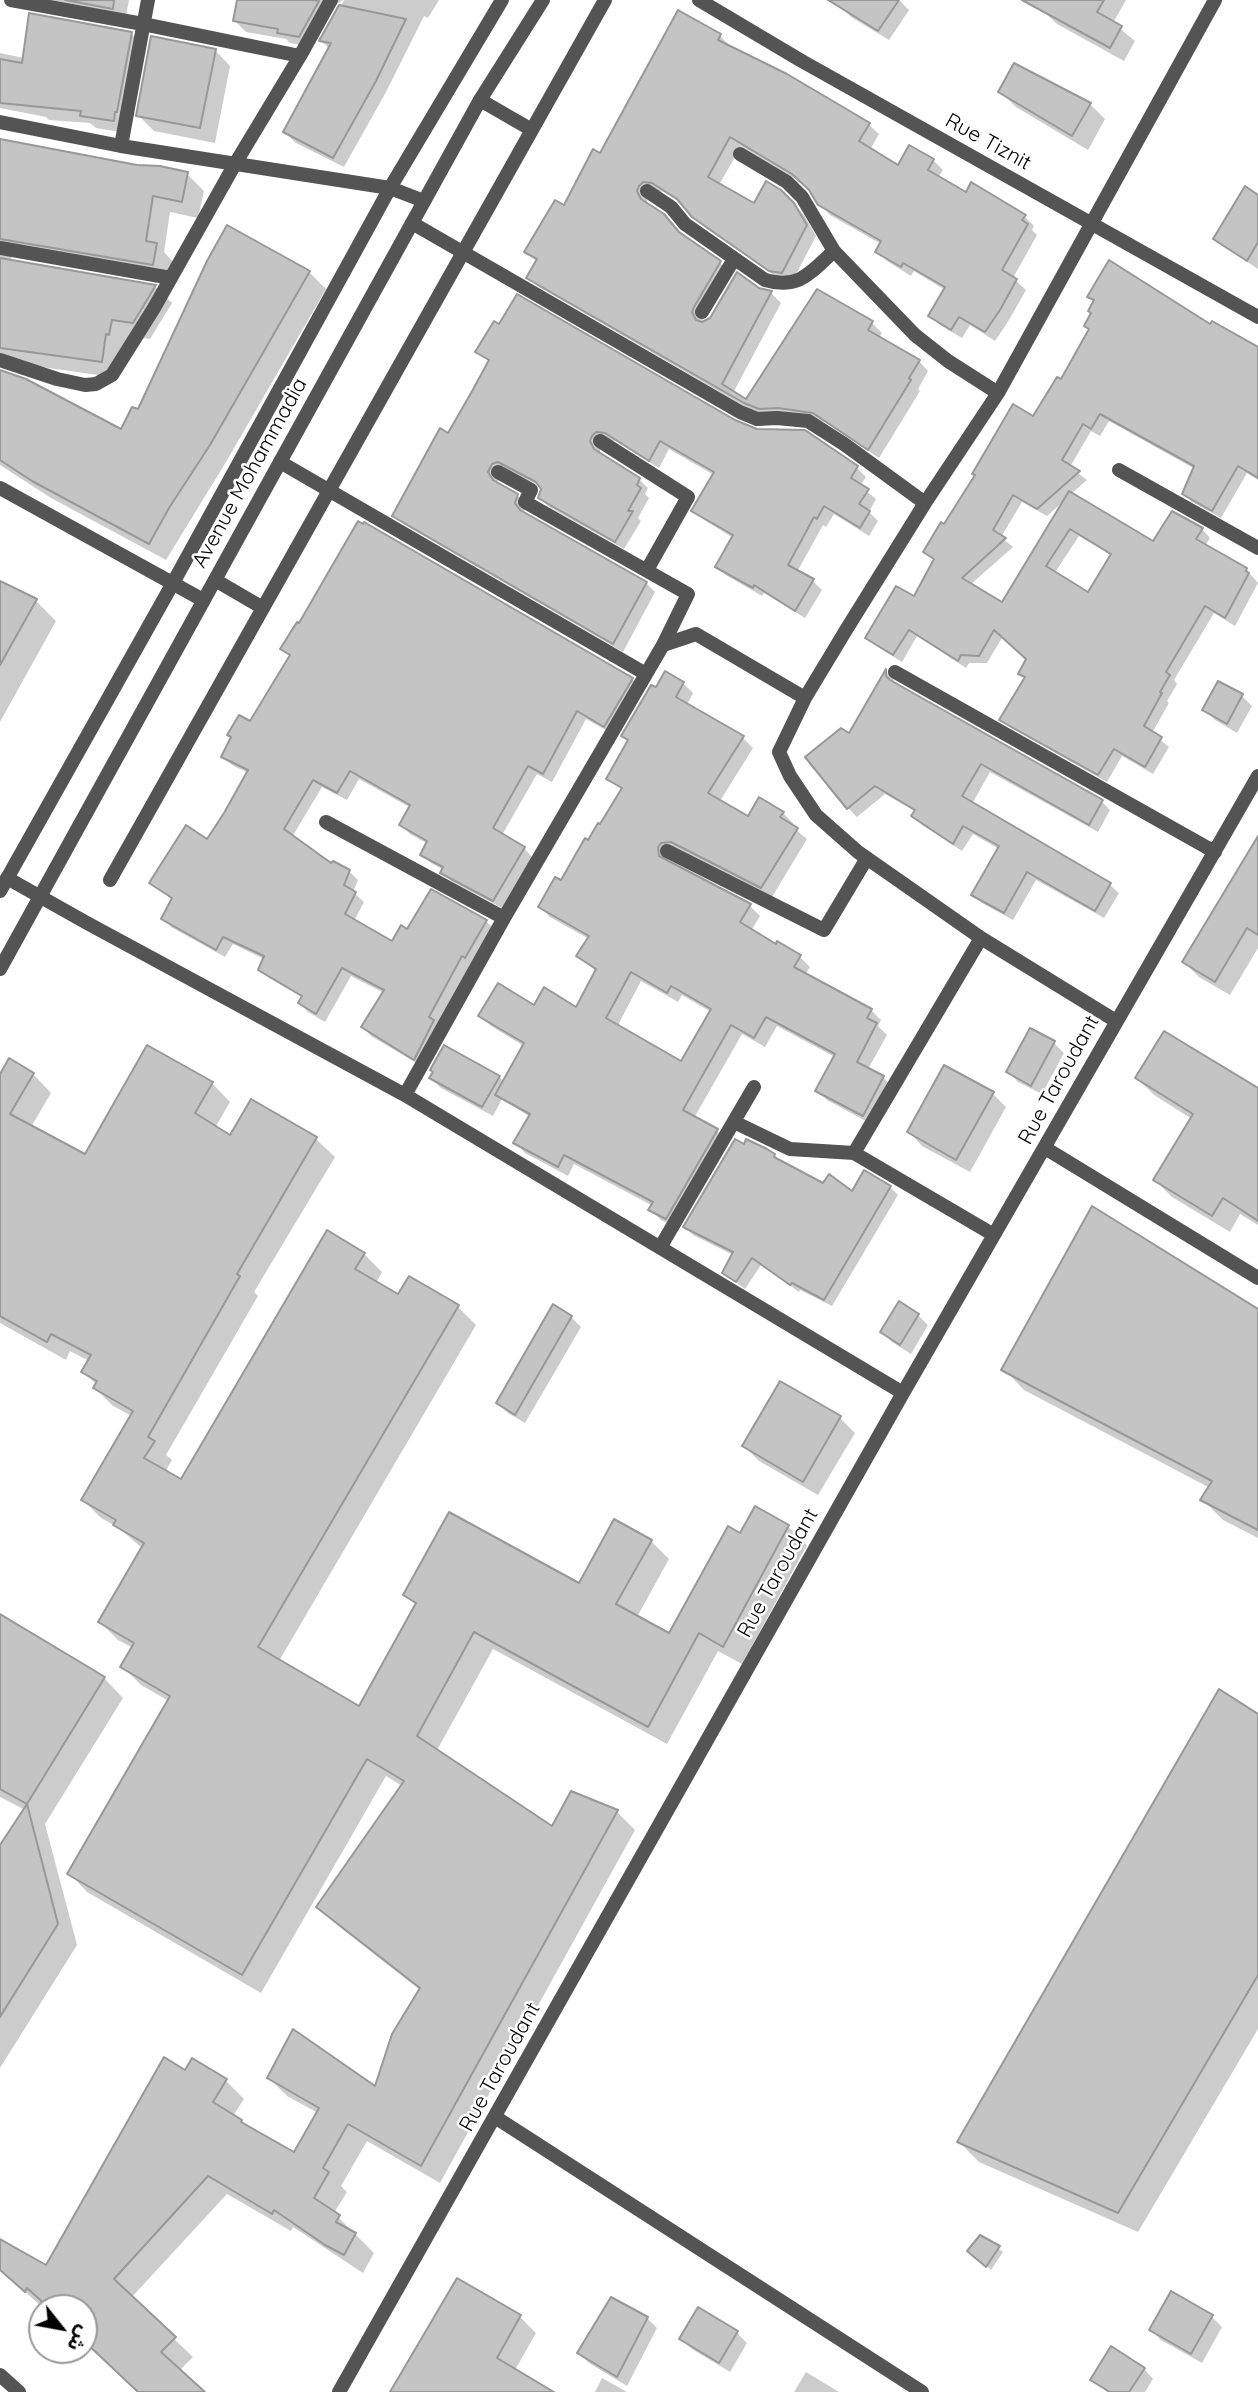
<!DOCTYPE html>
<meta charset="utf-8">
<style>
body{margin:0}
#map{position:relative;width:1258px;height:2392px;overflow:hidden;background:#fff;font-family:Quicksand,"Noto Sans Arabic",sans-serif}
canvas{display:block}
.north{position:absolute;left:28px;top:2294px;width:70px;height:70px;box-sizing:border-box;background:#fff;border:2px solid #999;border-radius:50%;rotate:121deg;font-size:19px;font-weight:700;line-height:28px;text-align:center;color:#000}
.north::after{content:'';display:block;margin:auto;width:24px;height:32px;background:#000;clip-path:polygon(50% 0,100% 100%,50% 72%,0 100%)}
</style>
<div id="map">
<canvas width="1258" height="2392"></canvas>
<div class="north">ش</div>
</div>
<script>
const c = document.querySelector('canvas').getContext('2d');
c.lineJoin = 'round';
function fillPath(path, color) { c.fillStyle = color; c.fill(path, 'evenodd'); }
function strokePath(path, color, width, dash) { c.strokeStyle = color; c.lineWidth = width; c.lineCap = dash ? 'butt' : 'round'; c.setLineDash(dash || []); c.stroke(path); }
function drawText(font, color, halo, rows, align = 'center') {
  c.font = font + ' Quicksand,sans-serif'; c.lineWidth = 5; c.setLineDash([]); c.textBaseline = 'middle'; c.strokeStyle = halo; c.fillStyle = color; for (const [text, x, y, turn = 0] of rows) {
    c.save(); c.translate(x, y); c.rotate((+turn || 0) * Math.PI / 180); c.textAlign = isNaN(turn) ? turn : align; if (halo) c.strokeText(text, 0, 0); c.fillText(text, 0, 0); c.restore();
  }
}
const shadow = new Path2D(`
 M32,0H129L125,21Z
 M239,0H343L334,6L311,47L290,43L286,39L246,32L235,21Z
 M344,0H439L428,18L424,16L386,92L344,167L296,143L285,132L330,49L321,41Z
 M845,0H899L909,10L889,40L851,17L841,7Z
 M1048,0H1126L1113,23L1135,41L1124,61L1057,24L1042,10Z
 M131,33L145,47L127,133L96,128L90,123L49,120L46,117L0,108V53L24,58Z
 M720,36L730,46L787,76L869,125L879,134L870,150L898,167L933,160L943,170L938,178L966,194L1024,216L1034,226L1032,230L1037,235L1013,278L1026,290L1009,320L995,341L970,325L962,338L940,325L930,315L945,290L914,271L911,276L887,261L877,251L881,244L830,215L804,184L741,146L719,185L755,206L780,191L804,215L816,236L792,282L781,280L704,227L685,206L664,192L658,191L649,195L647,202L648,205L682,236L720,263L730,273L703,317L702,324L759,290L771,293L781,303L733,393L747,401L818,292L872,323L882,333L879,338L919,361L928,371L918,389L920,391L879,458L824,422L756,413L539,287L529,277L537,262L526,251L564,207L601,155Z
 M215,50L230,66L215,143L154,131L138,115Z
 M1000,92L1090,104L1105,119L1088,150L1016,107Z
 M0,140L137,167L187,174L204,191L198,218L170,212L164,252L173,262L170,281L13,256L9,261L155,287L172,303L150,339L129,336L123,350L119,378L0,361Z
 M1258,197V269L1226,248L1216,238Z
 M309,272L326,289L226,462L166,560L51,498L0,465V371L121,431L139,411Z
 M1090,297L1211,326L1258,353V480L1247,473L1221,518L1192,502L1184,494L1195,469L1109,421L1100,436L1091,431L1070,467L1087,480L1071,494L1154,544L1202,529L1210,538L1205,546L1246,569L1258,583L1235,626L1214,613L1174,680L1177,684L1167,701L1169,703L1152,733L1169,747L1153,774L1122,756L1107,782L1009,727L1001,719L1026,679L1020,673L1028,659L1003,636L987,663H969L966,668L917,636L902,662L876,646L868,638L914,598L935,561L925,552L1061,381L1090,330L1095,302ZM1064,501L1003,604L970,585L1013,547L1001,537L1022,502L1047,516ZM1079,536L1112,556L1089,595L1054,574Z
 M478,351L735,422L757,430L804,432L857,468L866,477L860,486L876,499L869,512L878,521L869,536L834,514L826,527L823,525L797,572L813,581L822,590L805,618L764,593L762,596L726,575L717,566L733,538L703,519L694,510L714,475L669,449L659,468L615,441L606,440L600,446V455L639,479L648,488L645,494L649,498L638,518L641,521L624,549L549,507L540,498L542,487L512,472L501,473L497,483L517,495L526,505L524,513L646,583L655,592L623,652L403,524L394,515L449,435L490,362Z
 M0,583L36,601L56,621L0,722Z
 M283,649L632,679L640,688L613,734L586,719L552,782L537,774L502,835L524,848L532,857L502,908L451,881L443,872L444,870L431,863L422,855L428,844L410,834L401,825L411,808L359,779L347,800L322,787L292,837L332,866L349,871L358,880L353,892L364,902L354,921L392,943L408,931L486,921L495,930L423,1067L371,1036L363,1027L384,993L351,976L325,1022L308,1012L300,1003L303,998L269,978L260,969L264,959L233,944L225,957L171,927L163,918L173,900L151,883L208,841L248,773L232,765L223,756L250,724L291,657Z
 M886,672L894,680L895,685L1101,801L1110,810L1098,832L990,772L972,804L1110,885L1119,893L1104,918L1036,880L1013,920L982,903L973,894L999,849L973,834L962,851L922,825L913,816L916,812L885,794L857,817L848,808L850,735Z
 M683,683L693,693L687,705L743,738L753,748L720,801L749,819L783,813L793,823L791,826L807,839L772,897L668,858V863L750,906L760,916L751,931L800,957L810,967L805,975L871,1010L881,1020L878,1026L887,1035L868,1069L883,1077L893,1088L873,1125L827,1100L817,1090L835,1057L777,1026L765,1047L742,1034L694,1118L717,1131L727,1141L677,1228L661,1220L651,1210L653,1206L574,1164L568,1176L525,1153L515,1142L530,1117L502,1099L493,1116L441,1088L431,1078L499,1077L504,1082L524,1046L491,1026L480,1016L535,1007L577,1009L597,972L578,956L589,939L550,917L540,907L562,883L622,790L608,778L629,742L623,736L656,690ZM641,981L678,1002L682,995L711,1012L681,1064L617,1027Z
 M1242,696L1252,706L1237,733L1215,720L1205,710Z
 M1258,839V948L1230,995L1199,977L1184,962Z
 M1031,1030L1054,1043L1064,1053L1042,1094L1018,1082L1009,1072Z
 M33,1074L51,1093L31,1127L86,1157L212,1083L230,1102L215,1128L230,1138L252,1101L316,1139L335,1157L254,1292L258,1296L166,1455L172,1460L165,1472L182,1482L364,1254L382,1272L376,1283L399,1296L458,1307L476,1325L279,1661L360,1709L417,1606L406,1595L579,1586L651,1541L669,1559L637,1617L670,1636L741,1536L755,1508L788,1527L807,1545L742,1664L718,1651L667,1744L493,1649L436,1752L553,1829L617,1812L635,1830L440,2183L367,2141L341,2186L347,2192L334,2213L374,2253L363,2273L293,2227L291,2231L227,2194L131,2298L193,2357L179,2371L202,2392H141L84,2339V2308H50L46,2304L43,2308L0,2269V2241L46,2267L186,2072L226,2081L244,2099L233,2116L247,2127L295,2155L318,2113L287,2096L269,2078L376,2089L420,1990L337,1925L319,1907L402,1786L386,1776L261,1993L87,1892L69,1873L169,1701L141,1685L122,1666L133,1648L118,1640L100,1622L143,1549L119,1528L101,1518L83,1500L132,1416L113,1406L95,1388L97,1385L83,1372L89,1361L70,1351L66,1360L0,1323V1077Z
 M1137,1078L1258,1090V1225L1240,1214L1230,1232L1172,1197L1155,1180L1192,1119L1154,1095Z
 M993,1094L1006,1107L970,1172L922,1146L909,1132Z
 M774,1155L782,1163L823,1186L853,1193L890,1187L898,1195L832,1306L800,1290L799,1292L761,1265L745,1289L724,1273L733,1255L693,1235L685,1227Z
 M1258,1311V1538L1223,1520L1203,1500L1210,1488L1024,1390L1004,1369Z
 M918,1315L928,1325L911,1354L892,1342L882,1332Z
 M571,1317L581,1327L525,1423L508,1413L498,1403Z
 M840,1418L855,1433L818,1495L759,1461L744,1446Z
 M0,1616L104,1678L123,1698L45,1824L77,1945L0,2068V1848L25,1810L0,1797Z
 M1258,1716V2029L1138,2232L979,2162L959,2142Z
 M998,2248L1003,2252L991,2270L970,2250Z
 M457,2281L520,2317L536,2333L515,2370L551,2392H398Z
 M1171,2293L1212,2317L1222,2327L1202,2363L1161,2340L1151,2330Z
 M699,2310L737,2333L747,2343L730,2372L692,2349L682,2339Z
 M647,2318L657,2328L627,2386L589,2363L579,2353Z
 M1144,2369L1153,2379L1145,2392H1107L1093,2379Z
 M806,2372L839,2392H794Z
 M602,2378L627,2392H595Z`);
const building = new Path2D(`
 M65,0H114L113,9Z
 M237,0H312L319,1L299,37L277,33L278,29L233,21Z
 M828,0H899L878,31Z
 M1022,0H1104L1097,12L1122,26L1110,48Z
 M339,5L406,19L376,81L333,158L283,132L331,43L319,41Z
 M678,10L721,34L718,40L787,74L870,123L859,141L898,165L909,145L934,159L928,170L966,192L971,182L1026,215L1022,220L1028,224L1002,270L1017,279L1000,310L985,332L959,317L951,330L928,316L945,287L903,263L901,267L875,252L881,241L818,205L809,190L792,174L730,137L708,177L754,203L766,181L781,190L794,203L807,225L782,273L769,271L692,217L677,199L652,183L643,182L639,186L637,191L641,199L664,214L679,232L721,261L694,307L692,312L696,320L702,322L710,318L737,272L759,288L772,291L722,384L746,399L817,289L873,321L868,330L920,360L909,378L911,380L868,450L813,413L778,408L759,409L744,403L526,278L537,259L524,252L555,200L564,205L593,149L600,153Z
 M29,13L132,32L117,112H115L114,121L80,116L81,111L0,103V59L22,63Z
 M151,36L216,49L200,128L136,116Z
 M1014,63L1091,103L1072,136L998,92Z
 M0,139L137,165L160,166L188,172L182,202L153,196L146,241L157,243L153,265L0,239Z
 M1245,186L1258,195V242L1247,261L1213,239Z
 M227,225L310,271L210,445L169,508L149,544L32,481L0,460V370L26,379L121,429L132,407L138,409L207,261Z
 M0,258L156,285L133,323L112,320L109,335L106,334L102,362L0,348Z
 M1109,260L1210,324L1212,321L1258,347V478L1238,466L1212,511L1182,494L1194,466L1100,414L1091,429L1083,424L1062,460L1080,471L1037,509L1013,495L993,530L1006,538L962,578L1002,602L1069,491L1153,541L1172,511L1203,528L1196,539L1247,568L1246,571L1249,573L1225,618L1205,606L1166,672L1170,675L1160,692L1162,693L1144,726L1162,737L1145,767L1114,749L1098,775L999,720L1025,677L1018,674L1026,659L994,630L979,656L961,655L958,661L909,630L893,655L865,638L896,586L914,596L934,559L923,552L941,522L944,524L975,475L972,474L1013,404L1033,416L1057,377L1061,379L1089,329L1084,326L1091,313L1088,311L1094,300L1087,297ZM1070,529L1111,554L1088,592L1046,566Z
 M517,294L735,420L757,429L805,430L858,466L851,478L869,489L859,504L870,511L860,528L824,506L817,519L814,517L788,565L814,579L795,611L754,585L753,588L715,567L733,535L691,511L714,472L660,441L649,461L605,433L596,432L592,436L590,441L594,449L640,478L637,485L641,488L628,511H633L615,542L538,498L541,489L536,482L498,462L492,464L488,472L493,480L518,494L515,503L520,510L647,582L613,644L392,516L440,428L448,433L471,393L489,360L475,352L494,321L499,324Z
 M358,521L363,524L364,522L633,678L604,727L577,711L543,774L528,766L493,828L525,847L493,901L440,873L443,867L420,855L427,841L399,825L410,805L350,771L337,793L313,780L284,829L331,863L333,861L350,870L344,885L356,892L345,914L392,941L401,925L407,929L431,889L487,920L465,958L462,956L429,1017L434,1020L414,1060L361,1027L384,990L342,968L316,1014L298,1003L302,996L258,970L264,956L223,937L216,950L161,919L172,898L149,883L186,825L207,839L224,813L248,770L221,757L231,737L227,735L239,715L250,721L290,655L280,649L297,622L299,623Z
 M0,581L37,599L0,665Z
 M886,669V676L890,680L1103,800L1089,825L981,764L962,796L1111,883L1095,911L1027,872L1004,913L971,895L999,846L963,826L953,844L911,816L915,810L875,786L847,809L805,757L841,728L849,733Z
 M665,671L684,682L676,697L744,736L708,793L748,816L759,797L784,812L780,817L798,828L761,888L671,842L661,843L658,847L659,856L751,904L740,922L776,944L777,941L801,955L794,967L872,1009L867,1018L877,1023L857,1062L884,1076L863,1116L815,1091L835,1054L766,1017L754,1038L731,1025L683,1110L718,1129L666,1219L648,1210L653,1202L564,1155L558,1167L513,1143L530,1114L495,1095L524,1043L478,1016L498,983L534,1005L544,987L576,1007L596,969L576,956L589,936L538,907L555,877L561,880L585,838L588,840L598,823L600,824L622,788L606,779L628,740L621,736L651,685L656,687ZM631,972L667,993L671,986L711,1009L681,1061L606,1018Z
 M1218,681L1243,694L1227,724L1202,710Z
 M1258,836V935L1247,928L1215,982L1182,962Z
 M1030,1028L1055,1041L1031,1086L1006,1072Z
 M1164,1031L1258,1088V1221L1223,1198L1212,1216L1153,1180L1193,1114L1135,1078Z
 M147,1045L213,1082L195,1113L230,1135L251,1099L317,1137L237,1274L240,1276L148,1437L155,1441L144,1458L181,1479L327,1230L365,1253L355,1269L398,1294L409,1276L459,1305L258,1647L359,1706L416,1603L403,1595L449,1512L579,1583L614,1519L652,1540L616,1604L669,1633L728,1526L740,1533L755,1506L789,1525L723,1647L699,1633L648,1727L474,1632L417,1736L552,1826L571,1791L618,1810L421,2166L348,2124L323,2168L329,2172L314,2198L340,2215L336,2222L356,2233L344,2255L325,2245L274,2210L272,2214L208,2176L114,2279L176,2337L161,2352L205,2392H138L84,2341V2308H49L27,2288L25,2292L0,2270V2239L46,2265L164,2057L185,2070L192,2058L227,2079L213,2102L242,2120L241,2122L294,2152L319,2108L267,2078L293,2029L375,2086L392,2034L420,1988L316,1907L404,1781L367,1759L242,1975L67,1874L170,1696L120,1667L134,1643L98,1622L144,1543L113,1525L116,1520L81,1500L133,1411L93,1388L97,1381L81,1372L91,1355L51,1334L47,1342L0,1316V1074L9,1058L34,1073L10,1114L85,1154Z
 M444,1045L500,1076L482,1107L429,1078L433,1072L430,1070Z
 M944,1065L994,1092L956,1160L907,1132Z
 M735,1139L744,1144L746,1139L767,1149L775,1154L774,1157L823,1183L829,1174L852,1191L864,1170L891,1186L824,1300L792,1283L790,1285L752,1258L736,1282L722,1273L733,1252L683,1227Z
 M1092,1206L1258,1309V1530L1200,1500L1212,1481L1001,1370Z
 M899,1301L919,1314L900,1345L880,1332Z
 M553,1304L572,1316L515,1415L496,1403Z
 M780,1381L841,1416L803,1482L742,1446Z
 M0,1614L105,1677L27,1804L0,1789Z
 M1219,1689L1258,1714V1975L1118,2213L957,2142Z
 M27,1804L58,1924L0,2017V1845Z
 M980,2235L1000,2246L986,2267L967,2251Z
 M457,2278L521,2315L497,2358L554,2392H390Z
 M1171,2291L1213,2315L1191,2354L1149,2330Z
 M611,2297L648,2317L617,2377L577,2353Z
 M698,2307L738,2331L719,2363L679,2339Z
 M1111,2346L1145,2368L1129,2392H1110L1090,2380Z`);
const minor = new Path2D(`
 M11,0L143,24L300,56L331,0
 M699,0L800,60L1258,317
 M480,100L532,130
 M0,122L121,146L390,188L424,201
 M121,146L148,0
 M740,154L787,182L802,197L834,251L915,335L948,361L998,393
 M647,191L671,207L685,224L765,280C799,290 811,272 834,251
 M412,223L740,412L757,419L777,418L808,421L844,444L925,503
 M0,248L171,278
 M702,312L734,259
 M0,360L57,379L85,385L96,384L112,375L154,308L235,164L300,56
 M600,441L688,497L647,570
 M280,462L646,674
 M1119,470L1258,548
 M498,472L531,490L525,502L688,594L663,645
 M0,488L203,600
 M215,580L263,608
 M895,672L1215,852
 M326,822L504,918
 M667,851L824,930L867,858
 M7,878L87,923L405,1095L903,1393
 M110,880L605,0
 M1116,1021L981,938L858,852L816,815L790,776L779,752L805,698L846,630L925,503L998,393L1215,0
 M405,1095L504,918L663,645L696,634L805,698
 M734,1122L790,1149L854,1153L994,1235
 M1045,1148L1258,1278
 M854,1153L981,938
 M661,1246L754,1087
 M495,2117L922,2392
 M339,2392L903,1393L1258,776`);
const tertiary = new Path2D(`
 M0,891L173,583L390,188L502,0
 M0,969L480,100L543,0
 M0,2375L19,2392`);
const streetNames = [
 ["Rue Tiznit",988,142,29],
 ["Avenue Mohammadia",250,473,-61],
 ["Rue Taroudant",1059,1080,-61],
 ["Rue Taroudant",778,1573,-61],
 ["Rue Taroudant",500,2067,-61]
];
fillPath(shadow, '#0003');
fillPath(building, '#c4c4c4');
strokePath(building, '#989898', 2);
strokePath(minor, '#545454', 14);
strokePath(tertiary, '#545454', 14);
drawText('21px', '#000', '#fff', streetNames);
</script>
